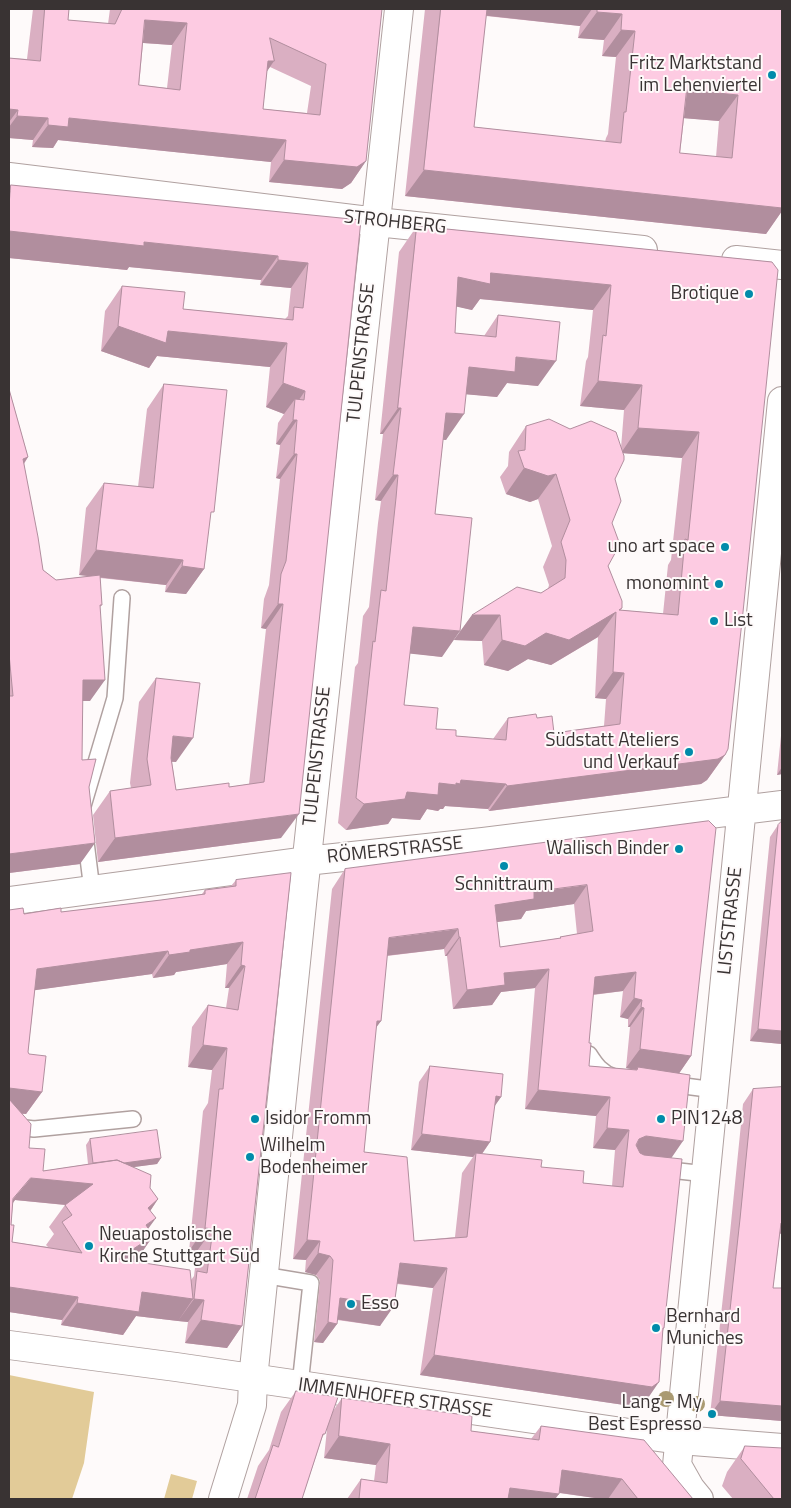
<!DOCTYPE html>
<meta charset="utf-8">
<style>
body{margin:0}
#map{position:relative;width:791px;height:1508px;overflow:hidden;background:#fefafa;font-family:"Titillium Web",sans-serif}
canvas{display:block}
.frame{position:absolute;inset:0;border:10px solid #393333;pointer-events:none}
</style>
<div id="map">
<canvas width="791" height="1508"></canvas>
<div class="frame"></div>
</div>
<script>
const c = document.querySelector('canvas').getContext('2d');
c.lineJoin = 'round';
function fillPath(path, color) { c.fillStyle = color; c.fill(path, 'evenodd'); }
function strokePath(path, color, width, dash) { c.strokeStyle = color; c.lineWidth = width; c.lineCap = dash ? 'butt' : 'round'; c.setLineDash(dash || []); c.stroke(path); }
function drawText(font, color, halo, rows, align = 'center') {
  c.font = font + ' "Titillium Web",sans-serif'; c.lineWidth = 4; c.setLineDash([]); c.textBaseline = 'middle'; c.strokeStyle = halo; c.fillStyle = color; for (const [text, x, y, turn = 0] of rows) {
    c.save(); c.translate(x, y); c.rotate((+turn || 0) * Math.PI / 180); c.textAlign = isNaN(turn) ? turn : align; if (halo) c.strokeText(text, 0, 0); c.fillText(text, 0, 0); c.restore();
  }
}
const green = new Path2D(`
 M9,1375L94,1392L84,1463L72,1499H9Z
 M171,1474L197,1481L192,1499H164Z`);
const lane = new Path2D(`
 M83,806L115,698L122,598
 M85,834L92,890
 M589,1054C596,1065 601,1072 614,1077
 M669,1084L715,1090
 M9,1126L34,1129L133,1119
 M661,1169L706,1174
 M263,1275L311,1283L300,1385`);
const street = new Path2D(`
 M9,177L377,222L643,250
 M736,260L782,265
 M9,901L306,861L483,842L782,805
 M223,1499L252,1405L253,1379L303,894L399,9
 M699,1499L690,1488L677,1465L782,401`);
const secondary = new Path2D(`
 M9,1345L176,1367L643,1435L680,1440L782,1448`);
const trees = [
 [666,1399],
 [697,1404]
];
const wall = new Path2D(`
 M33,9H69L68,20L108,24L110,9H382L366,161L351,183L342,189L269,182L271,162L58,140L53,148L32,147L33,140L9,138V58L27,59ZM143,43L172,45L167,88L139,85ZM270,67L311,86L307,113L263,109L267,71Z
 M425,9H782V211L766,234L405,196ZM486,16L580,26L578,38L604,40L602,56L616,57L608,134L606,138L605,142L474,127ZM684,118L719,121L716,157L680,153Z
 M11,185L9,206V188Z
 M9,206L361,220L281,838L98,862L93,815L110,791L131,788L130,783L139,702L156,678L176,762H172L176,790L229,787L249,784L266,629L261,628L264,599L269,585L280,479L276,478L280,445L276,444L278,423L284,414L266,407L270,367L157,356L149,368L101,351L105,311L122,286L183,309L285,319L288,316L291,288L260,285L261,280L129,267L127,270L9,258Z
 M417,226L772,262L725,755L707,780L701,784L489,811L488,809L445,806L443,809H440L438,811L427,809L420,820L392,818L388,824L346,830L338,823L355,667L358,663L363,616L369,607L378,523L381,501L375,500L383,434H380L399,252ZM480,299L593,310L588,357L586,361L580,406L624,410L621,448L570,429L526,426L509,452L508,466L500,477L506,494L530,502L538,499L552,546L543,567L549,585L548,589L541,593L472,615L454,640L482,641L484,665L508,671L528,659L551,665L598,637L595,698L606,699L604,726L554,733L537,718H508L493,739L456,736L436,729L404,705L410,653L442,657L435,514L443,440H446L466,394L497,397L507,383L538,386L498,315L484,336L455,333L456,306L472,310ZM623,453L682,458L671,560L668,565L663,614L621,610L622,608L608,566L615,479Z
 M164,384L210,518L204,569L186,594L165,592L166,585L100,578L102,605L100,607L90,701H82V760L89,787L80,864L9,873V389L28,457L24,464L43,570L56,580L89,576L79,575L86,508L104,483L138,487L147,409Z
 M782,726V774L777,775Z
 M709,821L691,1056L679,1073L671,1158L664,1328L663,1331L646,1401L638,1407L420,1375L433,1288L397,1284L380,1326L337,1320V1324L323,1343L314,1342L320,1280L316,1275L305,1272L306,1260L293,1259L332,889L345,869ZM574,904L577,934L560,937V938L500,947L497,922L521,919L526,911ZM444,949L445,956H447L453,1009L492,1005L501,992L535,988L525,1109L596,1116L593,1148L615,1150L612,1186L583,1183L541,1167L482,1154L490,1142L494,1106L501,1097L430,1066L419,1082L411,1150L473,1157L462,1173L455,1237L414,1241L364,1152L376,1027L381,1021L387,956ZM623,991L620,1017L628,1019V1027H630L626,1068L636,1070L589,1066V1043L593,995Z
 M778,825L782,1044L750,1041L770,837Z
 M291,873L242,1326L227,1348L185,1343L188,1322L178,1321V1320V1321L136,1316L123,1335L61,1325L62,1320L9,1312V910L24,914L61,912L161,900L202,894L205,890L231,886L236,880ZM227,964L225,988H229L226,1008L208,1005L192,1027L188,1067L212,1070L208,1103L203,1111L189,1251H197L194,1276L191,1280L133,1262L138,1258L153,1236L148,1229L150,1211L158,1199L133,1167L157,1164L161,1158L90,1139L86,1145L88,1164L43,1171L29,1148L21,1114H26L42,1092L28,1052L35,990L152,974L153,978L174,975L176,972ZM15,1200L65,1205L49,1227L54,1234L46,1245L48,1247L12,1242L11,1225L13,1203Z
 M782,1087V1234L780,1233L773,1288H782V1421L710,1415L730,1233L743,1104L753,1089Z
 M296,1391L333,1411L342,1398L471,1431L531,1439L541,1426L693,1499H602L559,1493V1494L555,1499H347L361,1479L374,1481L376,1465L324,1458L327,1429L322,1438L302,1499H247L258,1466L269,1450L281,1412Z
 M745,1446L782,1499H733L722,1486L727,1472Z`);
const shadedWall = new Path2D(`
 M475,9H592L580,26L471,14Z
 M597,12L622,14L604,40L578,38Z
 M145,20L187,23L172,45L130,42Z
 M621,30L635,31L616,57L602,56Z
 M268,61H274L259,83Z
 M687,90L738,95L719,121L669,117Z
 M9,109L18,110L9,122Z
 M17,116L48,118L33,140L9,138V127Z
 M69,118L286,140L271,162L58,140L53,148L32,147L48,125Z
 M284,160L366,161L351,183L342,189L269,182Z
 M424,170L782,208V211L766,234L405,196Z
 M9,231L144,242L278,256L261,280L129,267L127,270L9,258Z
 M278,260L308,263L291,288L260,285Z
 M491,273L611,285L593,310L480,299L472,310L440,303L458,277Z
 M118,326L168,331L287,343L270,367L157,356L149,368L101,351Z
 M516,357L556,361L538,386L507,383L497,397L451,393L469,367Z
 M598,381L642,385L624,410L580,406Z
 M283,383L305,391L294,407L295,399L284,414L266,407Z
 M398,408H401L383,434H380Z
 M446,413L464,414L446,440L428,438Z
 M293,420H297L280,445L276,444Z
 M638,428L699,432L682,458L621,453Z
 M294,454H297L280,479L276,478Z
 M28,457L14,478L23,459Z
 M524,468L556,474L538,499L530,502L506,494Z
 M393,475H398L381,501L375,500Z
 M96,550L183,560L166,585L79,575Z
 M182,566L204,569L186,594L165,592Z
 M278,604H283L266,629L261,628Z
 M616,612L598,637L551,665L528,659L508,671L484,665L502,640L546,633Z
 M472,615H500L482,641L454,640Z
 M413,627L460,631L442,657L395,652Z
 M613,672L624,673L606,699L595,698Z
 M83,680H105L90,701H68Z
 M173,736L193,738L176,762L156,760Z
 M725,755L707,780L701,784L489,811L507,786Z
 M782,767V774L777,775Z
 M461,780L506,784L488,809L445,806L443,809H440L438,811L427,809L420,820L392,818L388,824L346,830L364,804L439,783Z
 M299,814L281,838L98,862L115,838Z
 M95,843L80,864L9,873V854Z
 M587,885L574,904L526,911L521,919L481,924L495,905L534,892Z
 M458,929L444,949L375,957L389,938Z
 M459,937H460L447,956H445Z
 M243,942L227,964L176,972L174,975L153,978L169,955L190,950Z
 M168,951L152,974L22,992L37,969Z
 M241,965L245,966L229,988H225Z
 M549,969L535,988L501,992L492,1005L453,1009L467,990L504,973Z
 M636,972L623,991L581,996L595,977Z
 M634,998L642,1000L628,1019L620,1017Z
 M641,1007L644,1008L630,1027H628Z
 M377,1021H381L367,1040Z
 M758,1029L782,1031V1044L750,1041Z
 M203,1045L227,1048L212,1070L188,1067Z
 M640,1049L691,1056L678,1075L638,1067L636,1070L626,1068Z
 M9,1088L42,1092L26,1114L9,1112Z
 M538,1090L610,1097L596,1116L525,1109Z
 M496,1096L501,1097L490,1113Z
 M607,1128L629,1130L615,1150L593,1148Z
 M422,1134L490,1142L479,1158L476,1153L473,1157L411,1150Z
 M646,1136L683,1141L670,1160L633,1156L639,1139Z
 M161,1158L157,1164L89,1173L93,1167Z
 M31,1178L93,1184L77,1206L15,1200L9,1208L13,1199Z
 M158,1199L143,1222L148,1208Z
 M156,1218L140,1240L146,1225Z
 M782,1221V1234L777,1233L771,1237Z
 M205,1228L213,1229L197,1251H189Z
 M153,1236L138,1258L102,1282L118,1259Z
 M307,1240L320,1241L306,1260L293,1259Z
 M318,1253L330,1256L316,1275L305,1272Z
 M400,1263L447,1268L433,1288L387,1282Z
 M9,1287L78,1297L62,1320L9,1312Z
 M142,1292L193,1299L178,1321L136,1316L123,1335L61,1325L77,1303Z
 M340,1298L394,1306L380,1326L328,1318Z
 M194,1299L204,1300L188,1322L178,1321Z
 M201,1320L242,1326L227,1348L185,1343Z
 M328,1322L337,1324L323,1343L314,1342Z
 M434,1355L659,1382L646,1401L638,1407L420,1375Z
 M720,1401L782,1406V1421L710,1415Z
 M339,1436L390,1444L376,1465L324,1458Z
 M562,1470L622,1479L608,1499H602L547,1491Z
 M510,1488L559,1494L555,1499H502Z`);
const building = new Path2D(`
 M45,9H69L68,20L115,24L122,9H382L366,161L357,167L284,160L286,140L69,118L68,127L48,125V118L17,116L18,110L9,109V58L40,61ZM145,20L187,23L180,90L139,85ZM270,38L326,64L320,115L263,109L268,61H274Z
 M441,9H487L474,127L621,143L624,112H626L635,31L621,30L622,14L597,12V9H782V208L424,170ZM687,90L738,95L732,158L680,153Z
 M11,185L361,220L299,814L115,838L110,791L151,785L147,759L156,678L200,683L193,738L173,736L171,758L176,790L229,783V787L264,782L283,604H278L281,574L286,561L297,454H294L297,420H293L295,399L304,400L305,391L283,383L287,343L168,331L166,343L118,326L122,286L185,292L183,309L293,320L294,307L303,308L308,263L278,260V256L144,242V246L9,231V206Z
 M417,226L772,262L778,270L743,612L728,749L725,755L718,759L507,786L506,784L461,780L460,784L456,783V785L439,783L438,795L407,792L405,799L364,804L356,798L373,641L375,642L381,590L386,591L396,498L398,475H393L401,408H398ZM491,273L611,285L606,336L603,335L598,381L642,385L638,428L699,432L688,540L685,539L678,615L619,610L622,608V601L608,566L619,546V542L612,523L621,501L615,479L624,460V456L616,432L591,421L570,429L549,419L526,426L525,450L518,451L524,468L548,476L556,474L570,520L561,542L566,560L565,578L541,593L517,587L472,615H500L502,640L525,646L546,633L569,640L616,612L613,672L624,673L620,724L554,733L552,716L537,718L536,714L508,718L506,740L456,736V730L436,729L438,708L404,705L413,627L460,631L472,518L435,514L446,413L464,414L469,367L515,372L516,357L556,361L560,322L498,315L496,337L455,333L458,277L490,284Z
 M164,384L227,390L214,512H211L204,569L182,566L183,560L96,550L104,483L153,488Z
 M9,389L28,457L23,459L38,537L43,570L56,580L100,575L102,605H100L105,680H83L82,760L96,759L89,787L95,843L9,854V696H13L9,654Z
 M709,821L716,828L691,1056L640,1049L644,1008L641,1007L642,1000L634,998L636,972L595,977L589,1043H591L589,1066L637,1070L638,1067L690,1075L683,1141L646,1136L639,1139L636,1145L640,1153L644,1155L682,1159L664,1328H663L659,1382L652,1387L434,1355L447,1268L400,1263L394,1306L340,1298L337,1324L328,1322L333,1260L330,1256L318,1253L320,1241L307,1240L345,869ZM587,885L593,931L560,937L561,938L500,947L495,905L534,899V892ZM458,929L459,937H460L467,990L505,985L504,973L549,969L538,1090L610,1097L607,1128L629,1130L623,1187L583,1183L584,1171L541,1167L542,1160L476,1153L467,1237L414,1241L407,1157L364,1152L377,1021H381L389,938Z
 M782,821V1031L758,1029L778,825Z
 M291,873L242,1326L201,1320L204,1300L194,1299L197,1271L207,1273L213,1229L205,1228L219,1089H223L227,1048L203,1045L208,1005L238,1010L245,966L241,965L243,942L190,950V952L169,955L168,951L37,969L28,1052L29,1054L46,1056L42,1092L9,1088V910L23,908L24,914L61,908V912L161,900L205,894V890L236,886V880Z
 M430,1066L503,1074L501,1097L496,1096L490,1142L422,1134Z
 M782,1087V1223H781L773,1288H782V1406L720,1401L740,1219L753,1089Z
 M9,1099L31,1124L29,1148L45,1149L43,1171L117,1160L151,1175L150,1188L158,1199L148,1208L156,1218L146,1225L153,1236L118,1259L190,1270L193,1299L142,1292L139,1312L77,1303L78,1297L9,1287ZM31,1178L93,1184L65,1205L72,1215L62,1222L82,1253L12,1242L14,1225H11L13,1199Z
 M157,1130L161,1158L124,1163L117,1160L93,1163L90,1139Z
 M296,1391L338,1397L325,1434H323L302,1499H255L273,1445L278,1447Z
 M342,1398L472,1416L471,1431L539,1440L541,1426L644,1440L693,1499H637H638L622,1479L562,1470L559,1494L510,1488L508,1499H359L361,1479L387,1483L390,1444L339,1436Z
 M745,1446L782,1448V1499H774L741,1459Z`);
const markers = [
 [772,75,5,"#018baa"],
 [749,294,5,"#018baa"],
 [725,547,5,"#018baa"],
 [719,584,5,"#018baa"],
 [714,621,5,"#018baa"],
 [689,752,5,"#018baa"],
 [679,849,5,"#018baa"],
 [504,866,5,"#018baa"],
 [255,1119,5,"#018baa"],
 [661,1119,5,"#018baa"],
 [250,1157,5,"#018baa"],
 [89,1246,5,"#018baa"],
 [351,1304,5,"#018baa"],
 [656,1328,5,"#018baa"],
 [712,1414,5,"#018baa"]
];
const poiNames = [
 ["Fritz Marktstand",762,64],
 ["im Lehenviertel",762,86],
 ["Brotique",739,294],
 ["uno art space",715,547],
 ["monomint",709,584],
 ["List",724,621,"left"],
 ["Südstatt Ateliers",679,741],
 ["und Verkauf",679,763],
 ["Wallisch Binder",669,849],
 ["Schnittraum",504,885,"center"],
 ["Isidor Fromm",265,1119,"left"],
 ["PIN1248",671,1119,"left"],
 ["Wilhelm",260,1146,"left"],
 ["Bodenheimer",260,1168,"left"],
 ["Neuapostolische",99,1235,"left"],
 ["Kirche Stuttgart Süd",99,1257,"left"],
 ["Esso",361,1304,"left"],
 ["Bernhard",666,1317,"left"],
 ["Muniches",666,1339,"left"],
 ["Lang - My",702,1403],
 ["Best Espresso",702,1425]
];
const streetNames = [
 ["STROHBERG",395,223,6],
 ["TULPENSTRASSE",362,353,-84],
 ["TULPENSTRASSE",318,756,-84],
 ["RÖMERSTRASSE",395,851,-6],
 ["LISTSTRASSE",731,921,-84],
 ["IMMENHOFER STRASSE",395,1399,8]
];
fillPath(green, '#e2cb98');
strokePath(lane, '#b0a1a0', 18);
strokePath(street, '#b0a1a0', 30);
strokePath(secondary, '#b0a1a0', 30);
strokePath(lane, '#fff', 15);
strokePath(street, '#fff', 28);
strokePath(secondary, '#fff', 28);
c.fillStyle = '#aa9a72';
for (const [x, y] of trees) { c.beginPath(); c.arc(x, y, 8, 0, 2 * Math.PI); c.fill(); }
fillPath(wall, '#daafc2');
fillPath(shadedWall, '#b18e9e');
fillPath(building, '#fdcbe2');
strokePath(building, '#b18e9e', 1);
for (const [x, y, r, color] of markers) { const dot = new Path2D(); dot.arc(x, y, r, 0, 2 * Math.PI); c.fillStyle = color; c.fill(dot); strokePath(dot, '#fefafa', 2); }
drawText('19px', '#393333', '#fefafa', poiNames, 'right');
drawText('19px', '#393333', '#fefafa', streetNames);
</script>
